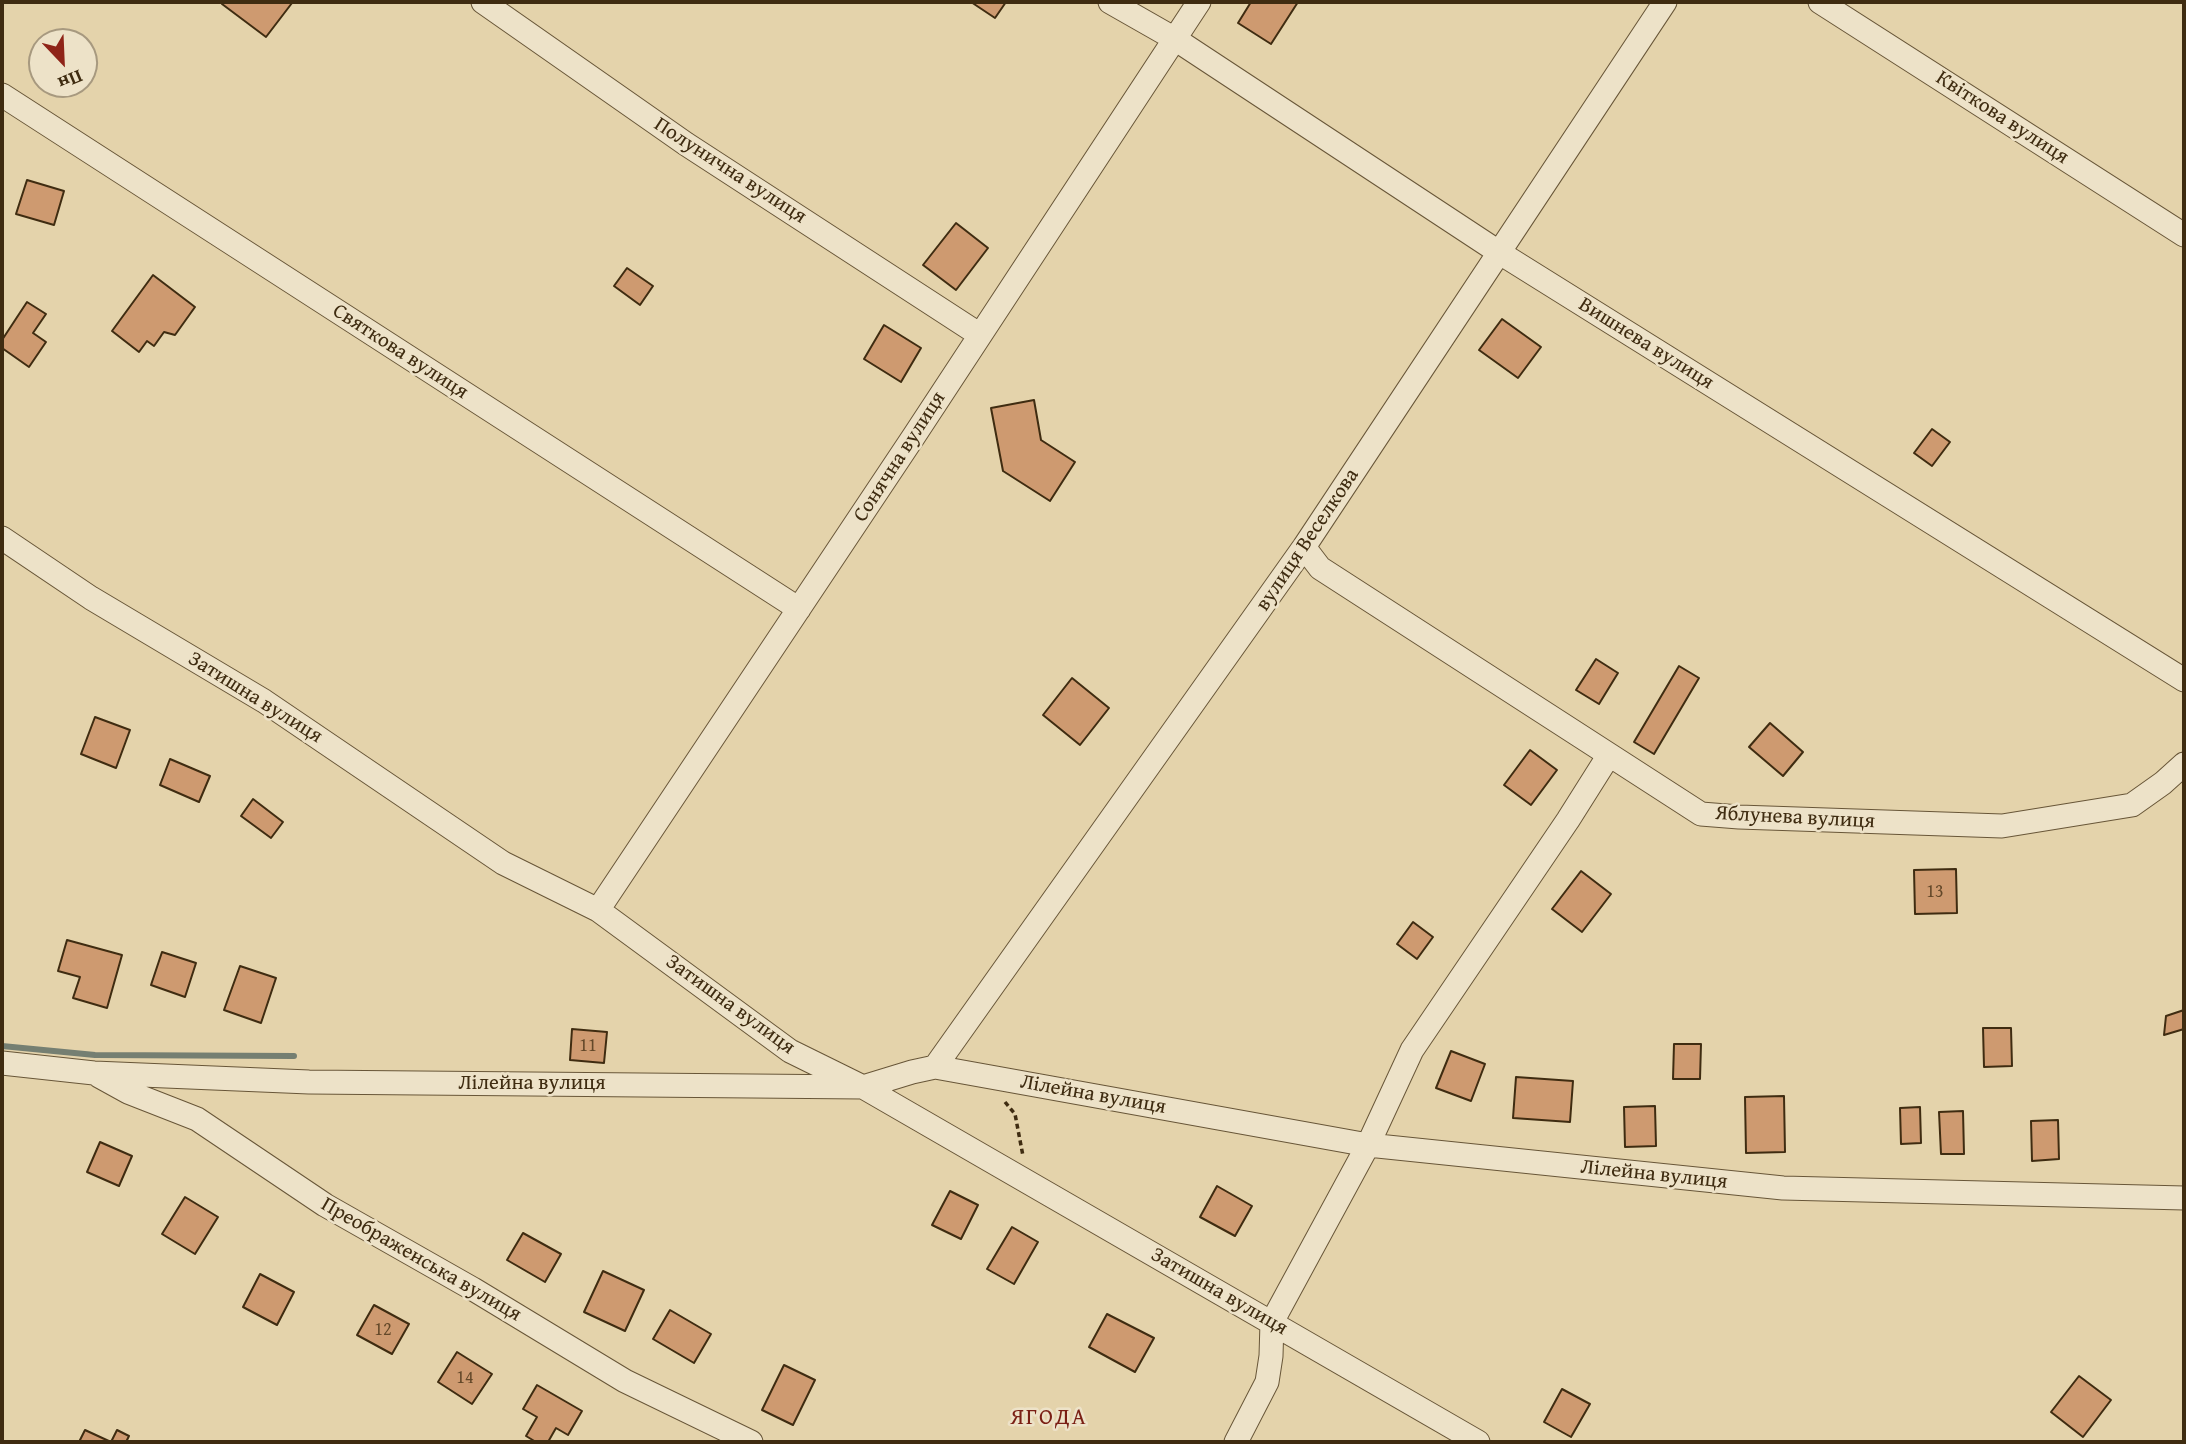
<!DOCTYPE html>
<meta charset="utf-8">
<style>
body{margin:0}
#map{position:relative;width:2186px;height:1444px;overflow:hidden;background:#e4d3ab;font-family:"Gentium Book Plus",serif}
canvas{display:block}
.frame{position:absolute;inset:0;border:4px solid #3f2c11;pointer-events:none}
.north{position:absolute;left:28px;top:28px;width:70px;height:70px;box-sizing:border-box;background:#ede2c8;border:2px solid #a7997f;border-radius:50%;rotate:157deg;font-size:19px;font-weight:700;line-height:28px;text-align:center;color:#3f2c11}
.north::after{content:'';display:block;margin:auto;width:24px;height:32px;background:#8f2418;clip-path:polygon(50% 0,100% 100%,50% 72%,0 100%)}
</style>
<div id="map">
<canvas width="2186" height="1444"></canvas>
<div class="frame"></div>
<div class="north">Пн</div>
</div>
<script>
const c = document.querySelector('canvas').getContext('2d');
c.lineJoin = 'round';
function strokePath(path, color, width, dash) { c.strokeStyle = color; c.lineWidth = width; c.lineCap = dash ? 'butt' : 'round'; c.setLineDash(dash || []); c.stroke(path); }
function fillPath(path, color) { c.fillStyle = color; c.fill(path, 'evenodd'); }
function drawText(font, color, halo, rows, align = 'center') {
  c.font = font + ' "Gentium Book Plus",serif'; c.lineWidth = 5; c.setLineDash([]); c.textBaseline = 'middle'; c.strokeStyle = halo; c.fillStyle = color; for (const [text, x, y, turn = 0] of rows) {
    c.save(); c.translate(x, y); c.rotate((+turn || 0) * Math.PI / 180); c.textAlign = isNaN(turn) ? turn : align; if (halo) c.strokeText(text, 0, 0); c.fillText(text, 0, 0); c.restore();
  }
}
const stream = new Path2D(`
 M2,1046L95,1055L294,1056`);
const building = new Path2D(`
 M224,2H291L292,3L266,37L222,4Z
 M971,2H1006L995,18Z
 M1251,2H1298L1271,44L1238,23Z
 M27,180L64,191L54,225L16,214Z
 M956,223L988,248L956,290L923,265Z
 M627,268L653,286L640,305L614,286Z
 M153,275L195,307L175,335L164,332L154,346L147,341L139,352L112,331Z
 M27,302L46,314L33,333L46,342L29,367L2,348V340Z
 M1502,319L1541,347L1518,378L1479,350Z
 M884,325L921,348L901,382L864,359Z
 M1034,400L1041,440L1075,462L1050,501L1003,471L991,408Z
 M1932,429L1950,442L1932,466L1914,453Z
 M1596,659L1618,673L1599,704L1576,690Z
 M1679,666L1699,678L1654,754L1634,742Z
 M1072,678L1109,708L1080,745L1043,715Z
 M95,717L130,730L116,768L81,754Z
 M1770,723L1803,752L1783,776L1749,747Z
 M1530,750L1557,770L1531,805L1504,785Z
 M170,759L210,776L199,802L160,785Z
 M253,799L283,822L271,838L241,816Z
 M1956,869L1957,913L1915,914L1914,870Z
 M1581,871L1611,894L1582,932L1552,909Z
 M1413,922L1433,937L1417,959L1397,944Z
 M67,940L122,955L107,1008L73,998L80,977L58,971Z
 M162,952L196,963L185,997L151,985Z
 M240,966L276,978L261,1023L224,1010Z
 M2184,1010V1029L2164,1035L2166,1016Z
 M1983,1028H2011L2012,1066L1984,1067Z
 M572,1029L607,1032L604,1063L570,1060Z
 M1674,1044H1701L1700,1079H1673Z
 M1451,1051L1485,1064L1471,1101L1436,1088Z
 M1516,1077L1573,1081L1570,1122L1513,1118Z
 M1784,1096L1785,1152L1746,1153L1745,1097Z
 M1655,1106L1656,1146L1625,1147L1624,1107Z
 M1920,1107L1921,1143L1901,1144L1900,1108Z
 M1963,1111L1964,1154H1941L1939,1112Z
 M2058,1120L2059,1159L2032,1161L2031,1121Z
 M100,1142L132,1156L119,1186L87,1172Z
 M1217,1186L1252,1206L1235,1236L1200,1217Z
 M950,1191L978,1205L961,1239L932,1225Z
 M185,1197L218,1217L195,1254L162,1234Z
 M1012,1227L1038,1242L1014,1284L987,1269Z
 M523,1233L561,1254L545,1282L507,1260Z
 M603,1271L644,1290L625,1331L584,1312Z
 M260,1274L294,1292L277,1325L243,1307Z
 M374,1305L409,1324L392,1354L357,1335Z
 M670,1310L711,1334L694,1363L653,1339Z
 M1107,1314L1154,1338L1135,1372L1089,1347Z
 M457,1352L492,1374L472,1404L438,1382Z
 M784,1365L815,1380L793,1425L762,1410Z
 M2079,1376L2111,1400L2083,1437L2051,1412Z
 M537,1385L582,1411L568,1435L556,1428L548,1442H536L526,1436L537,1417L523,1409Z
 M1562,1389L1590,1404L1571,1437L1544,1422Z
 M85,1430L111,1442H79Z
 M117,1430L129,1436L126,1442H111Z`);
const path = new Path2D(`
 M1005,1102L1015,1114L1023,1156`);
const minor = new Path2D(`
 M483,2L686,144L980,335
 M1110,2L1175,39L1500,253L2184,680
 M1820,2L2184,235
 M2,95L799,609
 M2,538L91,598L264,701L503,863L598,910L790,1051L863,1087L1478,1442
 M1304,547L1320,568L1701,814L1739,817L2002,826L2132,805L2163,783L2184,764
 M598,910L914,436L1199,2
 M2,1063L94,1073L309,1082L863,1087L912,1072L935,1067L1368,1145L1783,1188L2184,1198
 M935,1067L1304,547L1665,2
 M99,1076L128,1092L197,1119L325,1205L473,1289L625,1381L751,1442
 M1236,1442L1267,1382L1271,1356L1272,1322L1368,1145L1412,1050L1568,820L1609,755`);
const numberNames = [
 ["13",1935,892],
 ["11",588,1046],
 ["12",383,1330],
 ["14",465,1378]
];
const streetNames = [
 ["Квіткова вулиця",2002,118,33],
 ["Полунична вулиця",730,171,33],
 ["Вишнева вулиця",1646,344,32],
 ["Святкова вулиця",400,352,33],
 ["Сонячна вулиця",900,457,-57],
 ["вулиця Веселкова",1308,540,-56],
 ["Затишна вулиця",255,698,32],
 ["Яблунева вулиця",1795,818,3],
 ["Затишна вулиця",730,1005,36],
 ["Лілейна вулиця",532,1084],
 ["Лілейна вулиця",1093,1095,10],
 ["Лілейна вулиця",1654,1175,6],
 ["Преображенська вулиця",421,1260,30],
 ["Затишна вулиця",1219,1292,30]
];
const neighbourhoodNames = [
 ["ЯГОДА",1049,1418]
];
strokePath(stream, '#757f72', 6);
fillPath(building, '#ce9a70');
strokePath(building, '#3f2c11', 2);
strokePath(minor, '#685638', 25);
strokePath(path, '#3f2c11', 3.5, [5, 3.5]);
strokePath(minor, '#ede2c8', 23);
drawText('18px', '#634829', null, numberNames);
drawText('21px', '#3f2c11', '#ede2c8', streetNames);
c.letterSpacing = '2px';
drawText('23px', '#7a1f14', '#ede2c8', neighbourhoodNames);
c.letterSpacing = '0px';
</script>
